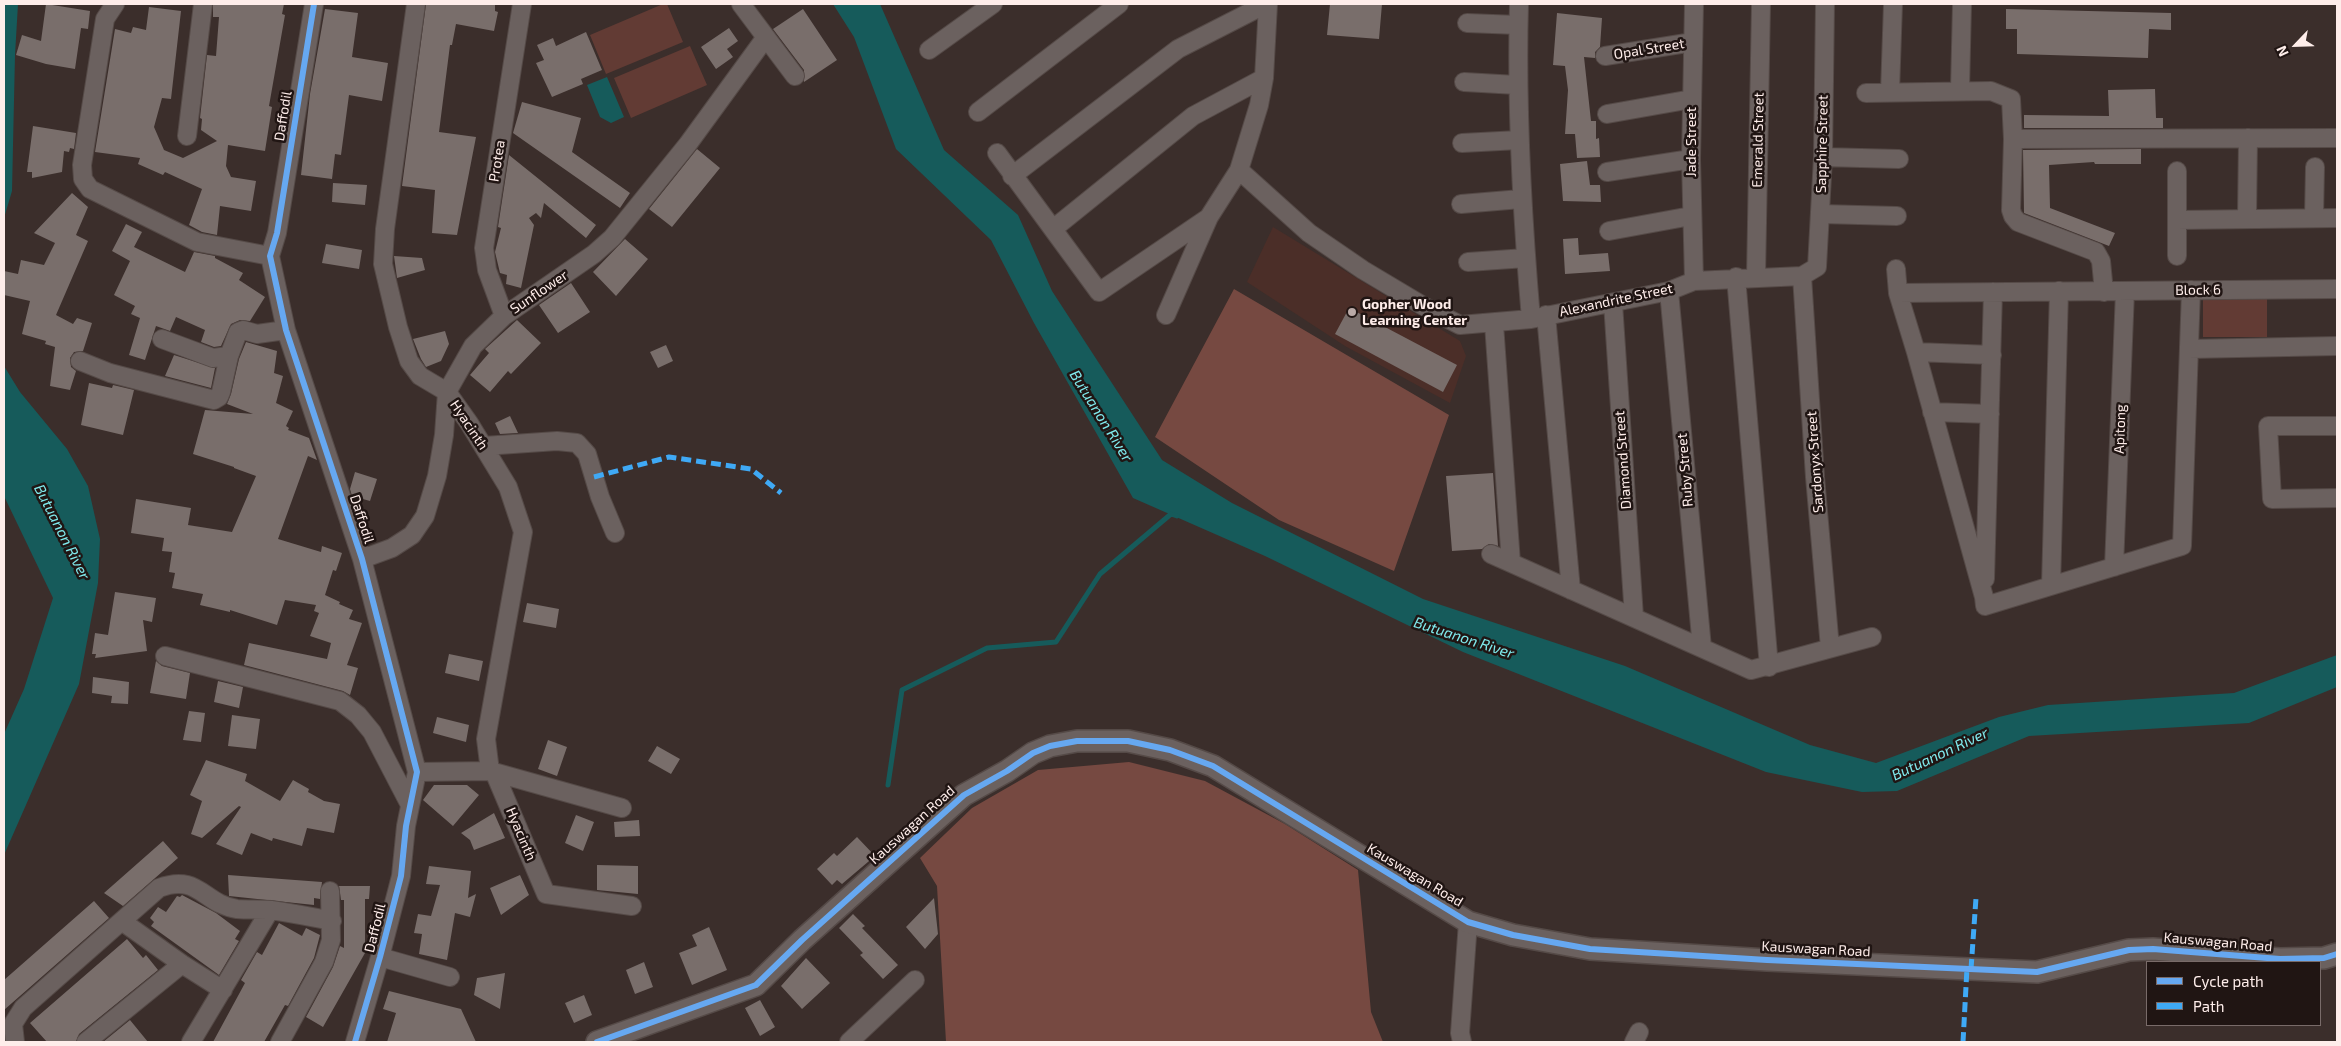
<!DOCTYPE html>
<style>
body{margin:0}
#map{position:relative;width:2341px;height:1046px;overflow:hidden;background:#3b2e2b;font-family:"Exo 2",sans-serif}
canvas{display:block}
.frame{position:absolute;inset:0;border:5px solid #feedea;pointer-events:none}
.legend{position:absolute;left:2146px;top:961px;width:175px;height:65px;box-sizing:border-box;background:#201513;border:1px solid #796b69;margin:0;padding:6px 9px;list-style:none;font-size:15px;color:#feedea}
.legend li{display:flex;align-items:center;gap:10px;height:25px}
.legend b{width:25px;border:1px solid #796b69}
.north{position:absolute;left:2271px;top:20px;width:50px;height:50px;-webkit-text-stroke:4px #201513;paint-order:stroke;rotate:246deg;font-size:14px;font-weight:700;line-height:20px;text-align:center;color:#feedea}
.north::after{content:'';display:block;margin:auto;width:18px;height:22px;background:#feedea;clip-path:polygon(50% 0,100% 100%,50% 72%,0 100%)}
</style>
<div id="map">
<canvas width="2341" height="1046"></canvas>
<div class="frame"></div>
<ul class="legend">
<li><b style="height:6px;background:#66a8f1"></b>Cycle path</li>
<li><b style="height:6px;background:#3fa9f5"></b>Path</li>
</ul>
<div class="north">N</div>
</div>
<script>
const c = document.querySelector('canvas').getContext('2d');
c.lineJoin = 'round';
function fillPath(path, color) { c.fillStyle = color; c.fill(path, 'evenodd'); }
function strokePath(path, color, width, dash) { c.strokeStyle = color; c.lineWidth = width; c.lineCap = dash ? 'butt' : 'round'; c.setLineDash(dash || []); c.stroke(path); }
function drawText(font, color, halo, rows, align = 'center') {
  c.font = font + ' "Exo 2",sans-serif'; c.lineWidth = 5; c.setLineDash([]); c.textBaseline = 'middle'; c.strokeStyle = halo; c.fillStyle = color; for (const [text, x, y, turn = 0] of rows) {
    c.save(); c.translate(x, y); c.rotate((+turn || 0) * Math.PI / 180); c.textAlign = isNaN(turn) ? turn : align; if (halo) c.strokeText(text, 0, 0); c.fillText(text, 0, 0); c.restore();
  }
}
const built = new Path2D(`
 M1273,227L1460,341L1466,356L1450,403L1345,346L1247,282Z`);
const green = new Path2D(`
 M663,4H667L683,42L606,74L590,35Z
 M690,46L707,85L631,118L614,78Z
 M2267,297V337H2203V298Z`);
const forest = new Path2D(`
 M1234,289L1449,415L1394,571L1279,520L1155,437Z
 M1129,762L1205,781L1285,824L1358,870L1371,1012L1383,1042H946L937,886L920,858L972,808L1038,770Z`);
const water = new Path2D(`
 M4,4H18L15,55L12,191L4,218Z
 M833,4H880L944,150L1018,215L1052,291L1162,460L1232,503L1423,599L1625,666L1810,745L1876,763L1999,717L2048,705L2234,693L2337,655V687L2249,723L2029,736L1897,791L1862,792L1766,772L1463,652L1265,556L1133,498L1034,323L991,240L896,149L854,37Z
 M607,77L624,117L611,123L600,117L587,85Z
 M4,366L20,392L67,449L88,486L100,539L98,583L79,684L4,855V734L24,689L53,598L4,496Z`);
const stream = new Path2D(`
 M888,785L902,690L987,648L1056,642L1100,574L1171,514L1177,516`);
const building = new Path2D(`
 M46,4L90,11L88,29L81,28L75,69L46,64L16,55L22,35L41,41Z
 M213,4H284L282,14L285,15L269,106L272,107L265,151L228,145L226,166L231,177L256,181L251,211L220,206L217,235L202,232L189,225L202,189L165,172L163,175L138,164L140,158L95,152L115,29L131,33L133,27L146,30L149,7L181,11L171,99L162,98L154,127L164,150L183,158L217,141L201,130L202,119L200,118L207,55L216,56L219,17H213Z
 M426,4H495V11L498,12L494,31L456,24L452,45H450L439,132L476,137L457,235L432,233L435,190L402,186Z
 M1330,4H1382L1379,39L1327,35Z
 M325,9L358,13L352,57L388,63L382,101L349,95L341,155L335,154L332,179L301,175L310,94Z
 M803,9L837,60L804,82V70L773,29Z
 M2006,9L2171,13V30L2149,29L2148,58L2017,54V29H2006Z
 M1557,13L1602,18L1600,47L1595,52V58L1584,57L1591,121H1596V139L1599,138L1600,157L1577,158L1575,134H1565L1568,90L1565,66L1553,65Z
 M729,28L738,41L727,49L733,57L716,69L701,47Z
 M586,32L602,70L581,79L583,84L552,97L536,63L544,60L537,45L553,38L556,46Z
 M2155,89L2156,118H2163V128H2024V115L2109,116L2108,90Z
 M522,102L581,118L572,152L630,193L620,208L513,133Z
 M33,126L76,133L74,149L70,148L69,152L64,151L62,172L32,178V172H27Z
 M697,149L720,168L672,227L649,209Z
 M2141,149V164H2095L2094,162L2049,165L2050,208L2115,233L2109,246L2024,213L2023,150Z
 M509,155L596,225L586,238L544,203L541,218L536,213L529,218L534,225L521,288L506,284L507,275L500,273L495,252L501,228L498,227Z
 M1587,161L1590,185H1600L1601,202L1563,201L1560,164Z
 M333,183L367,185L365,205L332,202Z
 M72,193L88,207L76,235L88,241L56,315L73,324L77,318L92,323L83,351L74,352L70,358L71,367L76,371L70,390L50,386L55,347L45,344L46,341L22,334L30,301L4,295V271L18,274L21,260L44,265L55,243L34,233Z
 M126,224L142,232L134,247L185,272L194,252L215,256V258L243,273L239,280L265,297L250,321L240,320L231,324L221,346L214,347L201,342L205,330L176,317L170,331L156,326L145,360L129,355L140,318L131,314L135,306L114,295L130,261L112,251Z
 M1578,238L1579,255L1608,253L1610,271L1565,274L1563,239Z
 M625,239L648,259L616,296L593,272Z
 M326,244L362,250L359,269L322,263Z
 M394,256L422,258L425,270L397,278Z
 M571,283L590,312L558,333L539,305Z
 M1349,308L1457,365L1443,392L1335,334Z
 M517,320L541,343L511,374L508,371L490,392L470,375L489,353L485,349Z
 M445,331L449,344L441,361L426,367L421,359L413,339Z
 M246,342L277,351L274,373L283,376L276,403L293,411L286,426L289,428L288,430L309,438L317,460L308,456L278,539L321,552L322,546L342,553L336,571L333,570L325,595L340,602L339,604L353,610L349,619L362,623L347,665L358,668L350,695L343,691L244,665L249,643L327,659L331,643L310,636L319,613L314,611L316,605L285,600L277,625L230,610V612L200,605L203,594L172,588L175,573L169,572L172,552L162,551L164,538L131,533L136,499L191,508L188,525L232,532L256,476L234,468V467L193,454L205,410L253,414L227,404L231,394L239,359Z
 M666,345L673,361L658,368L650,352Z
 M174,355L215,368L211,388L165,376Z
 M89,383L112,388L113,385L134,390L123,435L81,425Z
 M510,416L518,433L500,434L495,423Z
 M355,472L377,479L370,501L352,496L350,489Z
 M1493,473L1498,546L1489,544L1482,549L1452,551L1446,476Z
 M115,592L156,598L152,622L143,620L147,651L95,658L96,654H92L95,633L108,635Z
 M527,603L559,609L556,628L523,622Z
 M449,654L483,661L479,681L445,673Z
 M156,661L162,666L190,673L186,699L150,693Z
 M93,677L129,682L128,704L111,703L112,696L92,693Z
 M218,681L243,687L239,708L214,702Z
 M189,711L205,713L201,742L183,740Z
 M232,715L260,719L256,749L228,746Z
 M437,717L469,725L466,742L433,733Z
 M548,740L567,747L557,776L538,769Z
 M657,746L680,759L671,774L648,761Z
 M206,760L247,774L245,781L280,801L293,780L309,789L308,792L324,801L340,804L334,833L307,828L302,846L273,838L272,841L251,833L242,855L216,844L241,807L239,806L202,838L191,834L202,801L190,795Z
 M434,785H467L479,795L453,826L423,800Z
 M494,813L505,838L474,850L470,840L461,833Z
 M576,815L594,822L583,851L565,843Z
 M639,820L640,836L615,837L614,822Z
 M857,837L875,856L842,884L837,880L832,885L817,869L834,853L837,856Z
 M163,841L178,858L123,906L104,893Z
 M597,865L638,866V894L597,890Z
 M429,866L471,871L468,898L476,894L470,917L455,913L447,960L419,954L422,934L414,933L418,914L431,916L440,885L426,884Z
 M228,875L322,882L320,899L314,898V905L229,896Z
 M520,875L529,895L501,915L490,888Z
 M339,886H370L369,899H365V953L323,1027L306,1017L333,967L340,946L344,948V900H341Z
 M182,895L216,913L240,931L235,939L239,941L219,975L151,926L154,922L150,918L158,907L166,912L177,896L180,897Z
 M934,898L938,934L925,949L906,927Z
 M94,901L109,918L4,1010V980Z
 M853,914L865,926L862,928L898,965L883,979L860,955L863,953L839,928Z
 M279,923L302,936L306,928L320,935L314,958L288,1006L285,1005L264,1042H213L245,983L241,980L257,952L262,955Z
 M709,927L727,970L692,985L679,953L697,946L692,935Z
 M127,939L143,958L146,955L158,970L79,1034L76,1042H47L30,1023Z
 M806,958L830,983L802,1009L781,986Z
 M644,962L653,987L635,994L626,970Z
 M505,973L500,1009L474,995L477,978Z
 M389,991L461,1009L476,1042H387L396,1013L383,1009Z
 M584,995L592,1015L574,1023L565,1003Z
 M760,1000L775,1027L760,1036L745,1008Z
 M130,1020L148,1042H103Z`);
const minor = new Path2D(`
 M115,4L105,19L82,165L83,179L90,189L197,242L270,256
 M314,4L277,233L270,256L286,330L362,559L417,772L406,826L401,876L380,957L355,1042
 M416,4L385,229L383,264L398,327L409,361L420,376L447,392L469,423L508,487L523,532L486,739L490,771
 M741,4L795,76
 M1519,4C1516,109 1522,214 1531,319
 M1467,23L1518,25
 M929,50L993,4
 M1605,56L1693,42
 M1464,82L1517,85
 M1960,90L1962,4
 M1890,92L1893,4
 M1866,93L1991,91L2011,99L2013,139L2011,210L2013,216L2018,222L2096,252L2101,261L2104,292
 M978,112L1119,4
 M1607,114L1692,99
 M187,136L203,4
 M2013,139L2337,138
 M1462,143L1519,140
 M997,153L1099,292L1208,218
 M1823,157L1899,159
 M1239,170L1309,233L1363,270L1425,307L1460,325L1531,319L1669,291L1694,281L1802,276L1817,267L1823,157L1825,4
 M1607,172L1691,159
 M1012,176L1178,49L1266,4
 M1461,204L1521,199
 M1821,214L1897,216
 M2314,218L2315,167
 M2247,219L2248,138
 M2177,220L2337,218
 M1053,229L1193,116L1264,78
 M1609,231L1691,216
 M2177,256V171
 M1468,262L1526,258
 M1896,269L1898,293L1916,352L1984,597L1985,606L2182,546L2191,290
 M1802,276L1815,477L1830,648
 M1736,277L1769,667
 M1756,277L1761,4
 M1694,281L1691,159L1694,4
 M1669,291L1702,648
 M1898,293L2337,289
 M1613,303L1634,617
 M1166,315L1209,217L1239,170L1259,105L1264,78L1268,4
 M1546,315L1571,590
 M504,316L487,270L484,248L522,4
 M1494,324L1511,563
 M162,339L213,358L229,356
 M2189,349L2337,346
 M1916,352L1992,355
 M80,361L110,373L214,400L219,397L221,392L229,356L238,332L243,330L257,334L286,330
 M1932,412L1990,414
 M2337,426H2268L2272,499L2337,498
 M484,446L557,441L577,443L587,454L600,497L615,533
 M1491,554L1751,670L1872,637
 M362,559L392,548L412,535L425,516L437,476L444,435L447,392L473,346L504,316L594,254L612,238L688,144L766,37
 M2114,567L2125,291
 M1985,579L1993,292
 M2051,586L2059,291
 M165,656L340,701L358,715L372,732L410,805
 M417,772L490,771L622,808
 M495,774L546,894L632,906
 M123,922L182,964L223,990
 M380,957L450,977
 M15,1042L13,1024L23,1008L159,888C199,873 203,904 237,909C248,910 260,909 271,910C291,913 312,917 332,921
 M86,1042L182,964
 M191,1042L270,910
 M280,1042L324,962L331,940L330,891
 M849,1042L915,980
 M1462,1042L1460,1033L1468,922
 M1634,1042L1639,1032`);
const tertiary = new Path2D(`
 M597,1042L756,985L802,940L964,795L1007,771L1033,753L1050,746L1077,741H1128L1170,750L1213,766L1468,922L1513,935L1590,949L1767,960L2037,972L2129,950L2153,949L2280,959L2324,958L2337,954`);
const quiet = new Path2D(`
 M594,477L669,457L751,469L781,493
 M1971,969L1976,898
 M1963,1042L1967,968`);
const cycleway = new Path2D(`
 M314,4L277,233L270,256L286,330L362,559L417,772L406,826L401,876L380,957L355,1042
 M597,1042L756,985L802,940L964,795L1007,771L1033,753L1050,746L1077,741H1128L1170,750L1213,766L1468,922L1513,935L1590,949L1767,960L2037,972L2129,950L2153,949L2280,959L2324,958L2337,954`);
const markers = [
 [1352,312,5,"#baaaa7"]
];
const streetNames = [
 ["Opal Street",1649,49,-9],
 ["Daffodil",283,116,-81],
 ["Emerald Street",1758,140,-89],
 ["Jade Street",1691,142,-90],
 ["Sapphire Street",1822,144,-89],
 ["Protea",497,161,-81],
 ["Block 6",2198,290,-1],
 ["Sunflower",539,292,-34],
 ["Alexandrite Street",1616,300,-12],
 ["Hyacinth",469,425,56],
 ["Apitong",2120,429,-88],
 ["Diamond Street",1623,460,-94],
 ["Sardonyx Street",1815,462,-94],
 ["Ruby Street",1685,470,-95],
 ["Daffodil",362,519,72],
 ["Kauswagan Road",912,825,-42],
 ["Hyacinth",521,834,67],
 ["Kauswagan Road",1415,875,31],
 ["Daffodil",375,928,-76],
 ["Kauswagan Road",2218,942,5],
 ["Kauswagan Road",1816,949,3]
];
const poiNames = [
 ["Gopher Wood",1362,304],
 ["Learning Center",1362,320]
];
const waterNames = [
 ["Butuanon River",1101,416,58],
 ["Butuanon River",62,532,63],
 ["Butuanon River",1464,638,18],
 ["Butuanon River",1940,754,-25]
];
fillPath(built, '#4b2e28');
fillPath(green, '#623b34');
fillPath(forest, '#764941');
fillPath(water, '#165b5b');
strokePath(stream, '#165b5b', 5);
fillPath(building, '#796e6b');
strokePath(minor, '#554a47', 20);
strokePath(tertiary, '#554a47', 24);
strokePath(minor, '#6b615f', 18);
strokePath(tertiary, '#6b615f', 21);
strokePath(quiet, '#3fa9f5', 5, [10, 5]);
strokePath(cycleway, '#66a8f1', 6);
for (const [x, y, r, color] of markers) { const dot = new Path2D(); dot.arc(x, y, r, 0, 2 * Math.PI); c.fillStyle = color; c.fill(dot); strokePath(dot, '#201513', 2); }
drawText('14px', '#feedea', '#201513', streetNames);
drawText('bold 14px', '#feedea', '#201513', poiNames, 'left');
drawText('italic 15px', '#80ebee', '#201513', waterNames);
</script>
